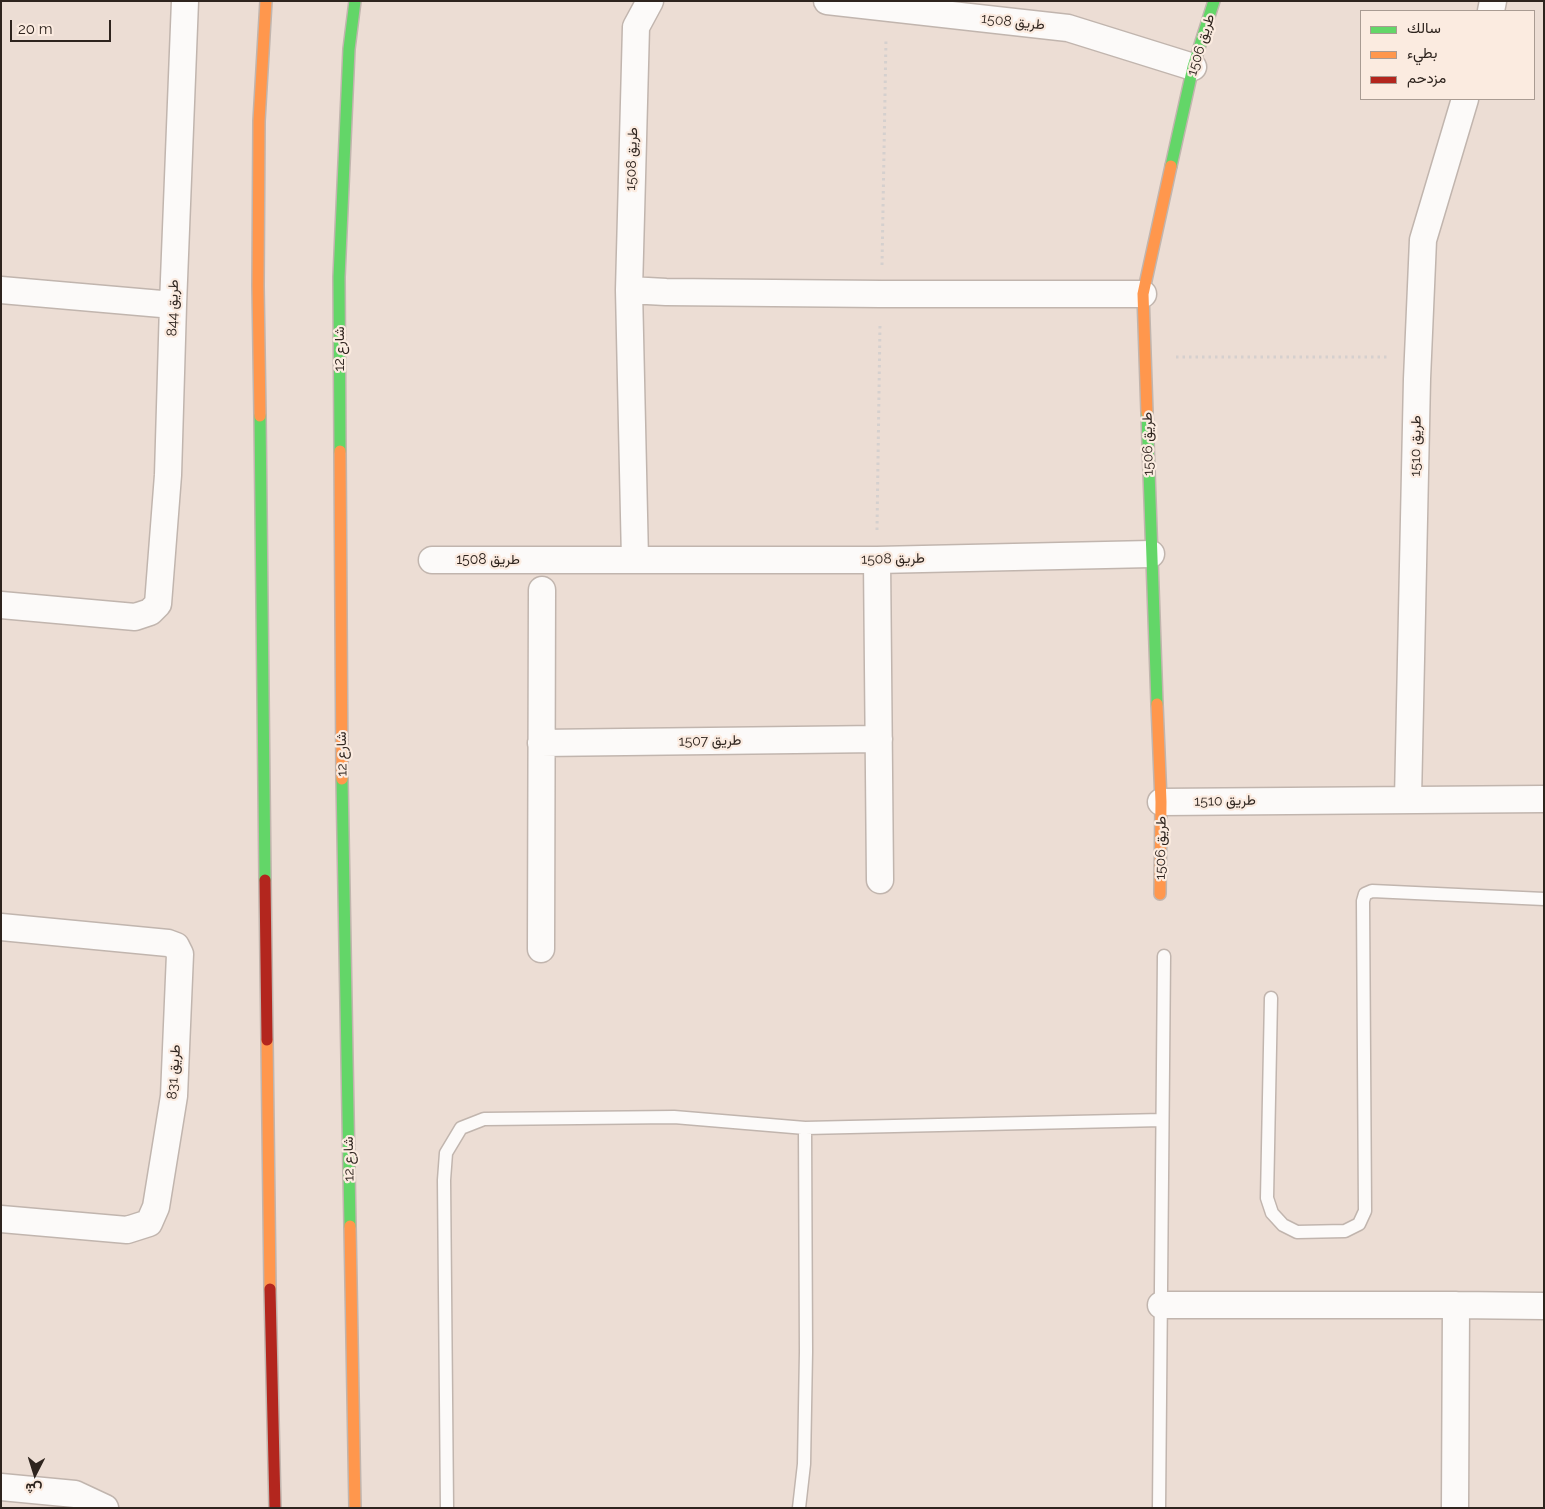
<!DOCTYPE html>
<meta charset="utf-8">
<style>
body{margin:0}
#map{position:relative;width:1545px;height:1509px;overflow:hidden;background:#ecddd4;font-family:Raleway,Vazirmatn,sans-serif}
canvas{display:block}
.frame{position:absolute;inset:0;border:2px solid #2e241e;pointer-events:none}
.legend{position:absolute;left:1360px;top:10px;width:175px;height:90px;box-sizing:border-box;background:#fbebe0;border:1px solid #a99b92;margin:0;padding:6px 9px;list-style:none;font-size:15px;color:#2e241e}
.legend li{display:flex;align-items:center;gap:10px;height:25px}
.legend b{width:25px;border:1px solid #a99b92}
.north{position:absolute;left:10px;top:1449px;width:50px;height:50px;-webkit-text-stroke:4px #fbebe0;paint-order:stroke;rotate:185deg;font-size:14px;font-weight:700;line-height:20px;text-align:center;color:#2e241e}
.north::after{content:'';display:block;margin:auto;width:18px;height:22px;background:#2e241e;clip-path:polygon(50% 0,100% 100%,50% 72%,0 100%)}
.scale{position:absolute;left:10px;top:20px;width:101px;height:22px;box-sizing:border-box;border:2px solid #2e241e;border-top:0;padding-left:6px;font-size:15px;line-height:18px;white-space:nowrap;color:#2e241e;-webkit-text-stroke:4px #fbebe0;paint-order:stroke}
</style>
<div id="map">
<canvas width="1545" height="1509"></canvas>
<div class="frame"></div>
<ul class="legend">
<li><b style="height:6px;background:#63d668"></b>سالك</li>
<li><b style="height:6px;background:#ff974d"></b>بطيء</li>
<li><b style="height:6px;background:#b3261e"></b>مزدحم</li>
</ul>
<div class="north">ش</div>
<div class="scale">20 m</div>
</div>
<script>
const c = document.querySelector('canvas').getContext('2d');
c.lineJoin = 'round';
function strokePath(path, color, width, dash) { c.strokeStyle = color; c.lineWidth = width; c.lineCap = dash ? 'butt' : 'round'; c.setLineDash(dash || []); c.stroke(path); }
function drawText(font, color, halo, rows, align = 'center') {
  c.font = font + ' Raleway,Vazirmatn,sans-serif'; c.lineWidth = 4.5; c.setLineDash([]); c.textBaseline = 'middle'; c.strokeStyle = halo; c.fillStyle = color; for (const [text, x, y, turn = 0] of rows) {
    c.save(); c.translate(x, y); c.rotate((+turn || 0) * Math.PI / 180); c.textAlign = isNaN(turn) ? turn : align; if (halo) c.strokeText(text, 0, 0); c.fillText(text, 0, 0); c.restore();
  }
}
const path = new Path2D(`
 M882,265L886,39
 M1176,357H1387
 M877,530L880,323`);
const lane = new Path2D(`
 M1271,998L1267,1198L1272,1213L1283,1225L1297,1232L1345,1231L1359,1224L1365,1211L1363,901L1365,894L1372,891L1544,899
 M805,1128L1162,1120
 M447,1508L444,1180L446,1153L461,1128L484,1119L674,1117L805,1128L806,1352L804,1464L799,1508
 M1159,1508L1164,956`);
const street = new Path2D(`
 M827,1L1068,28L1193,67
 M1491,11L1493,1
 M1,290L173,305
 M629,290L666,292L881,294H1143
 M432,560H877L1151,554
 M635,560L629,290L636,27L650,1
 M877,560L880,880
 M1,605L135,617L150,612L158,604L168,475L173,305L185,1
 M541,743L879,739
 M1408,799L1417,379L1423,240L1465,99
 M1161,802L1544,799
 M1,927L168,943L176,946L180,954L174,1096L156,1207L149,1223L127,1230L1,1219
 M541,949L542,590
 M1161,1305H1456L1544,1306
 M1,1487L75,1494L105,1508
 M1455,1508L1456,1305`);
const fast = new Path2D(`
 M1171,166L1193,67L1214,1
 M1147,413L1157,704
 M260,416L265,880
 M340,451L339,277L349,49L355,1
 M342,779L350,1226`);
const slow = new Path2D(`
 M1147,413L1143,294L1171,166
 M260,416L258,286L259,121L266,1
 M340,451L342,779
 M1157,704L1161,802L1160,894
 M267,1040L270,1289
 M350,1226L355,1508`);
const jam = new Path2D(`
 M265,880L267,1040
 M270,1289L275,1508`);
const streetNames = [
 ["طريق 1508",1013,22,6],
 ["طريق 1506",1201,45,-73],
 ["طريق 1508",632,159,-88],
 ["طريق 844",173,308,-88],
 ["شارع 12",340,349,-90],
 ["طريق 1506",1148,444,-91],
 ["طريق 1510",1416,446,-89],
 ["طريق 1508",893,559,-1],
 ["طريق 1508",488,560],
 ["طريق 1507",710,741,-1],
 ["شارع 12",342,754,-91],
 ["طريق 1510",1225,801,-1],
 ["طريق 1506",1161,848,-89],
 ["طريق 831",174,1072,-86],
 ["شارع 12",349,1159,-91]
];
strokePath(lane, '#c1b5ae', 15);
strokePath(street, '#c1b5ae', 29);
strokePath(fast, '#c1b5ae', 14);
strokePath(slow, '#c1b5ae', 14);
strokePath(jam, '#c1b5ae', 14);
strokePath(path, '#d5d0ce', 3, [2.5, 4]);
strokePath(lane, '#fcfaf9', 12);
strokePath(street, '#fcfaf9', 26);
strokePath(fast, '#63d668', 11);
strokePath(slow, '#ff974d', 11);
strokePath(jam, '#b3261e', 11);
drawText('14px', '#2e241e', '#fbebe0', streetNames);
</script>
